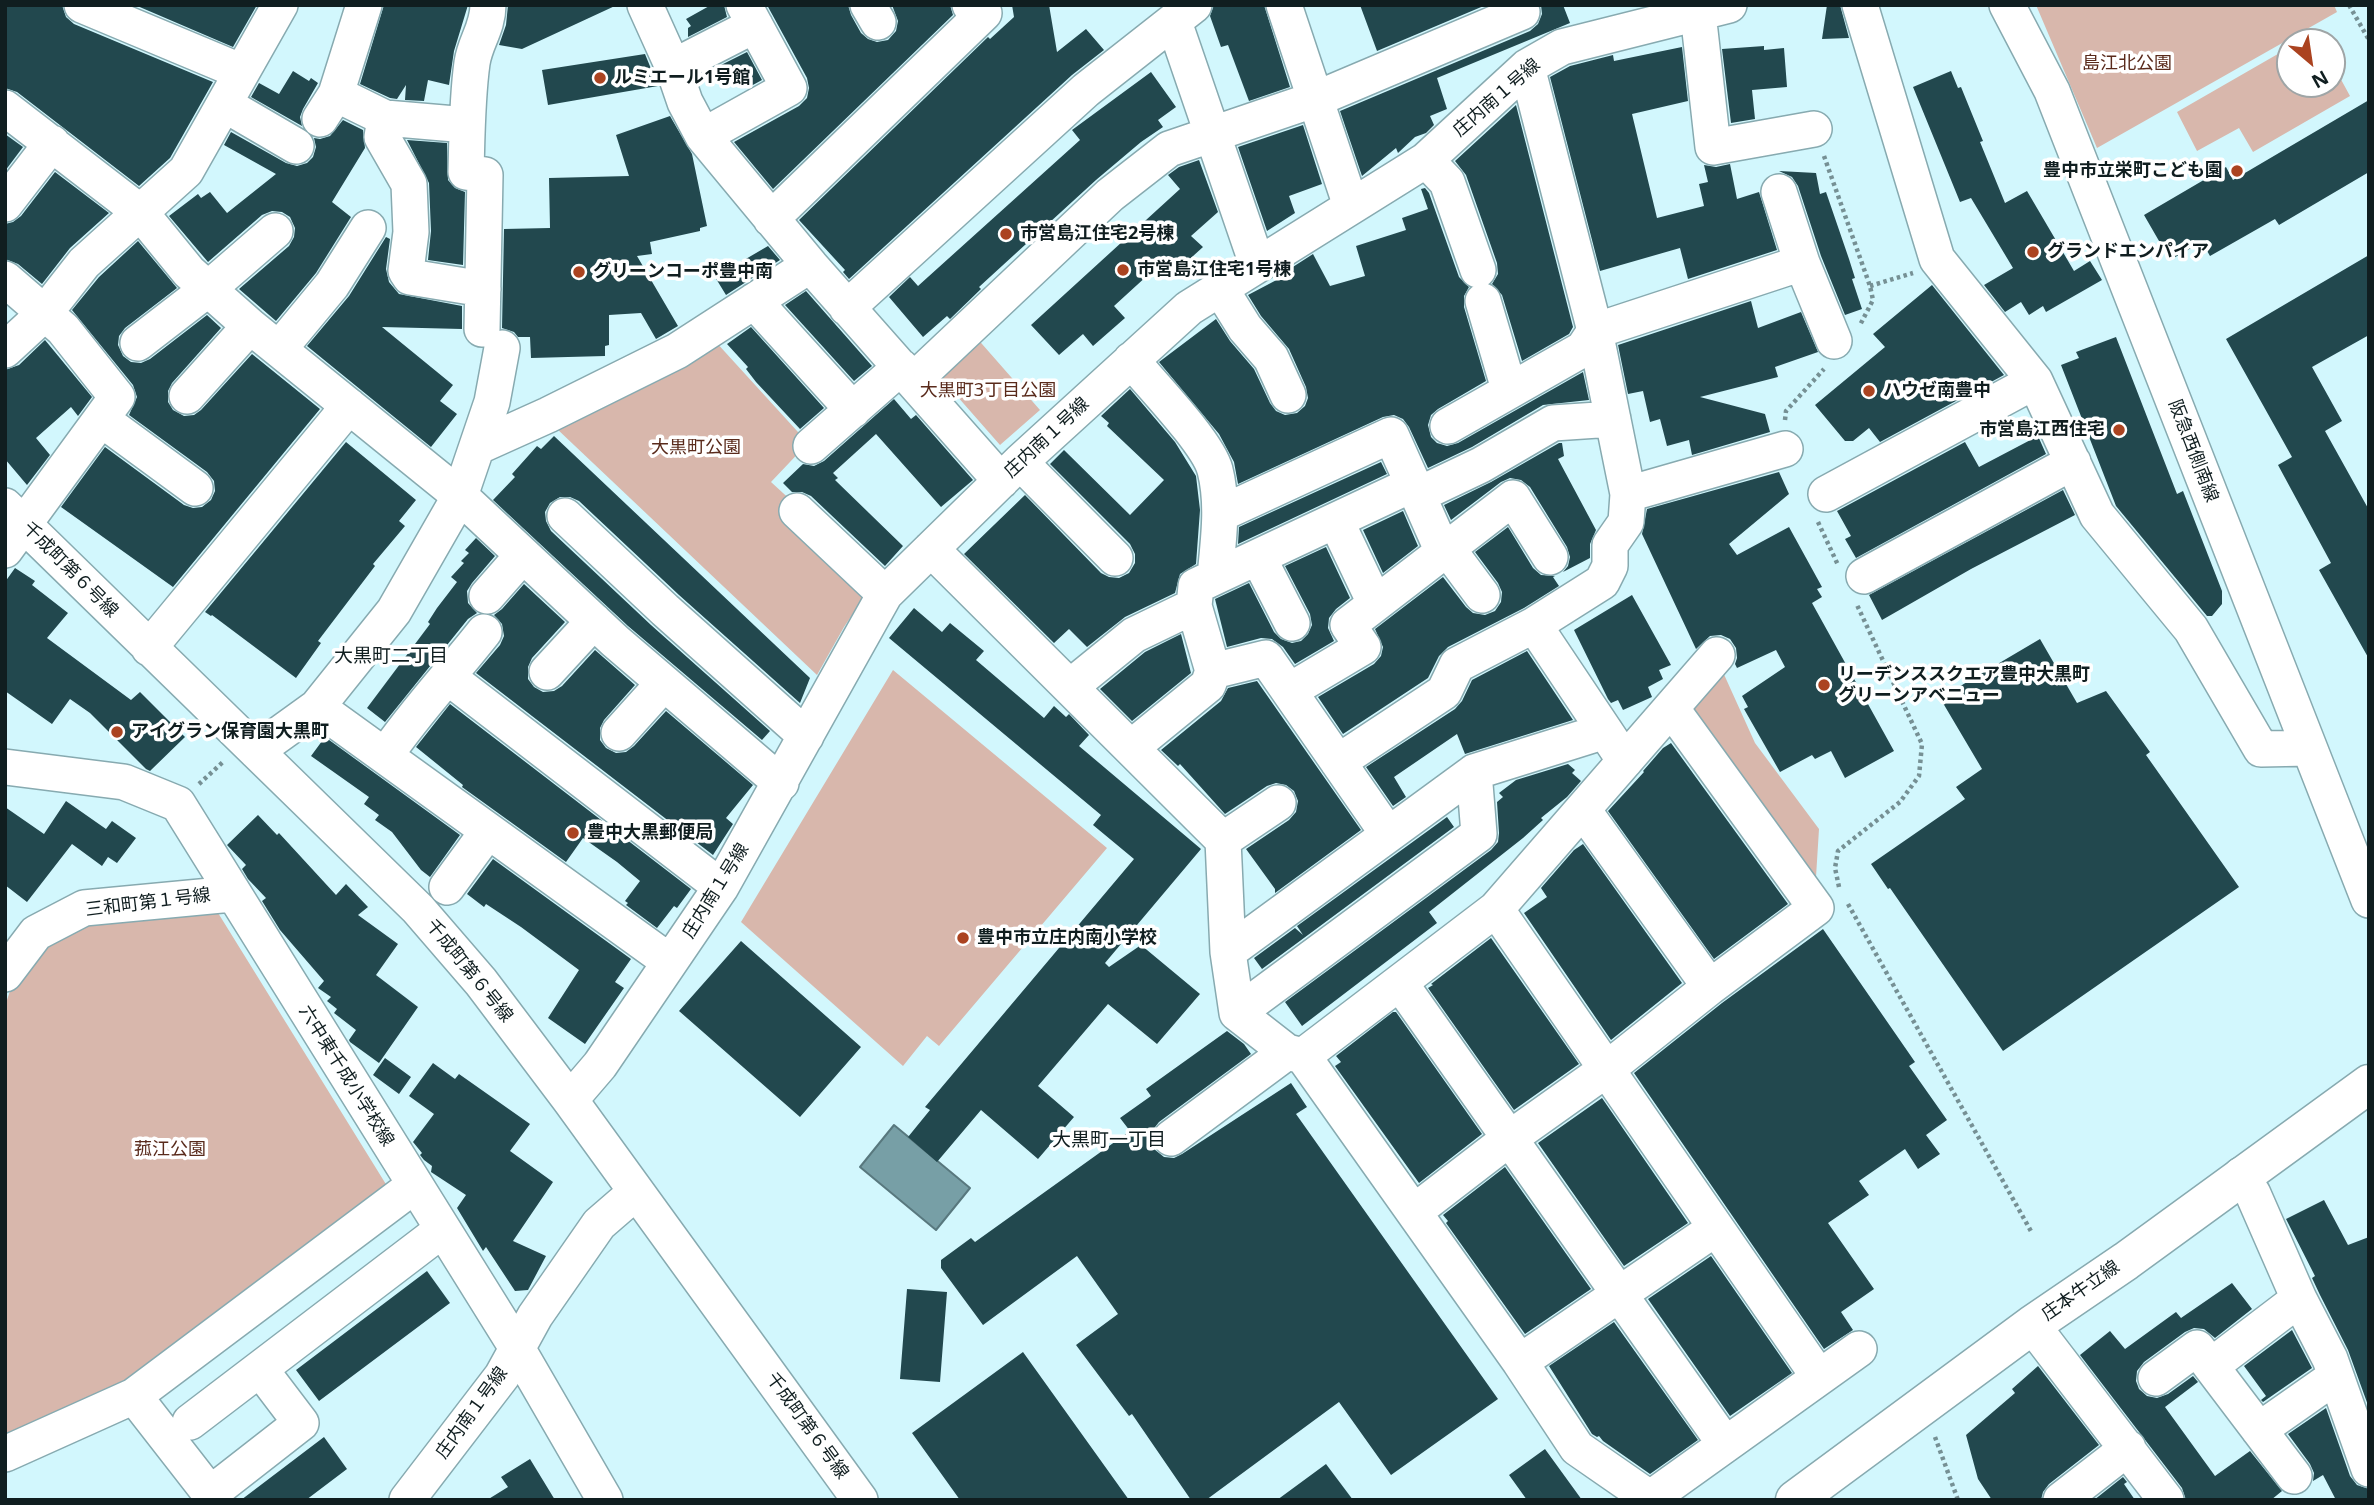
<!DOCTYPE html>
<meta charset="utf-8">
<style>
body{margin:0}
#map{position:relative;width:2374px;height:1505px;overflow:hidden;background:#d2f7fd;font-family:"Noto Sans",sans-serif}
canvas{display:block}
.frame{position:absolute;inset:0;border:7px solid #101e20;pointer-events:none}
.north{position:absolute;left:2276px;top:28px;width:70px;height:70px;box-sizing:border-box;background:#fff;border:2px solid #9fa5a6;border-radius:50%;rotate:151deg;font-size:19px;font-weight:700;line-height:28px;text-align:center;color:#101e20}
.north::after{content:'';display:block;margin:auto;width:24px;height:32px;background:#ab4320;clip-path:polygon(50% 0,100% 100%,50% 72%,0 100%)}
</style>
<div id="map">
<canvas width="2374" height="1505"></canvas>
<div class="frame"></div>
<div class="north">N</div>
</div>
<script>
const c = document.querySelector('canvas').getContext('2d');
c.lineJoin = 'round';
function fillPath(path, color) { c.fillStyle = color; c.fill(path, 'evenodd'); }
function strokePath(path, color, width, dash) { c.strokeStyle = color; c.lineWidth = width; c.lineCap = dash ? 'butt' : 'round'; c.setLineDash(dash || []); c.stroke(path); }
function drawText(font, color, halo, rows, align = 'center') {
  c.font = font + ' "Noto Sans","Noto Sans JP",sans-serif'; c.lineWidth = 7; c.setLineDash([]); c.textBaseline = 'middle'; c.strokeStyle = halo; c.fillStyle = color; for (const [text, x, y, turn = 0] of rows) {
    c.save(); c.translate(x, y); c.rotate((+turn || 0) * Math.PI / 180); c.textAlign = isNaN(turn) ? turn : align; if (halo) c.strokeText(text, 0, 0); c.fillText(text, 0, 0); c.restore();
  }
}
const green = new Path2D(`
 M2036,5H2334L2337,12L2097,148Z
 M2290,47V84H2332V63L2350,96L2253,152L2239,128L2197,151L2177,112Z
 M975,336L1040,410L1000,445L935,371Z
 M715,341L808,443L771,482L795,504L870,588L844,627L817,675L556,428Z
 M893,670L1107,848L939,1046L927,1036L903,1066L741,922Z
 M1722,670L1755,743L1819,829L1815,893L1690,709Z
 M215,908L392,1194L116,1396L5,1445V1006L10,991L45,945L90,923Z`);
const water = new Path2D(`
 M894,1125L970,1188L936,1230L860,1167Z`);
const building = new Path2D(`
 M5,5H62L66,17L74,24L213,82L170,158L139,186L17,92L5,88Z
 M135,5H257L233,47Z
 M384,5H468L454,51L449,85L428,80L424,101L405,100L406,85L397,99L390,98L360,84Z
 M508,5H617L522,49L499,45L506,25Z
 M711,5H724L727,17L688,37V28L691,26L686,19Z
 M767,5H848L851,15L861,33L868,39L877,42L888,40L896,31L898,21L892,5H950L953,15L773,189L734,142L799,106L807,98L809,88L807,78Z
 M1012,5H1049L1057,52L1086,29L1104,50L1072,75L849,279L843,272L845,270L799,220L988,37L990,39L1014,17Z
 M1214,5H1264L1290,87L1249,101L1228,45L1221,47L1210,16Z
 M1360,5H1486L1377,51Z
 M1541,5H1563L1570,23L1437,78L1447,109L1430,116L1434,125L1426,133L1415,137L1398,153L1396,148L1362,176L1340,111L1530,31L1538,24L1542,14Z
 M1827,5H1840L1849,38L1822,39Z
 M1764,46V50L1784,48L1787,87L1752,90L1755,119L1731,123L1722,49Z
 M1682,47L1688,101L1632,114L1657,218L1704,206L1699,184L1708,182L1704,165L1716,167L1730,164L1737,199L1759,192L1777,250L1688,279L1680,248L1600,271L1550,77L1570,66L1613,55L1614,61Z
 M747,52L762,80L751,86L747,71L710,78L707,72Z
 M645,54L658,86L548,105L542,70Z
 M293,71L309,81L311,78L318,83L303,109L300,117L302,126L251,97L259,83L279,94Z
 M1951,71L1958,88L1961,87L1983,141L1980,142L2005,203L2027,191L2074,271L2090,261L2102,280L2046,312L2043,306L2029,315L2021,302L2005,312L1984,285L2013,268L1971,198L1960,202L1913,87Z
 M1151,72L1176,107L1158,120L1163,127L1141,142L1096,180L979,287L981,289L950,319L947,316L923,337L889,297L910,277L918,286L1080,140L1072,130Z
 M2369,100V172L2279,225L2275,219L2210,256L2202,242L2170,260L2144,215L2226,167L2233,180Z
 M1516,105L1573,327L1569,334L1522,361L1502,295L1492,284L1498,274L1497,263L1466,175L1455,161Z
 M670,116L692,154L707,226L700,228V231L650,242L652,254L637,256L678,326L656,339L641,313L609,315V345L605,346V356L531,358L530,337H518L514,332L502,328L504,229L550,228L549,178L629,176L616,135Z
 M343,120L363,130L365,148L332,202L351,217L316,273L276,321L239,289L289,246L294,237L295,228L290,217L282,212L272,211L262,215L208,262L169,216L198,194L201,198L210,192L227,213L276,174L224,145L231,132L286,163L297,166L307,163L313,157L316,147L314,138L320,139L330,136Z
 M1303,125L1322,184L1289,196L1295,213L1267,231L1238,147Z
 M5,134L23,147L5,171Z
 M407,140L447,143L448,180L455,188L465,192L463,265L428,260L431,231L429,183Z
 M1199,160L1218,212L1191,236L1203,247L1171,276L1160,264L1114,306L1125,318L1093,346L1083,334L1059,355L1031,325L1180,189L1168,175L1179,167Z
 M1779,171L1816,173L1820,194L1826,192L1849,259L1855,278L1852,279L1862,309L1845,315L1821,256L1798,186L1792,177Z
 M55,172L109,213L70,248L42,284L18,264L5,259V224L13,222L21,216Z
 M1425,188L1429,193L1459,277L1469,287L1464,296V307L1486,381L1438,409L1431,415L1428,425L1431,437L1437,443L1447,446L1458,443L1583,372L1589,400L1543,405L1472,447L1428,468L1409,427L1403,419L1394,415L1383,417L1238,484L1234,462L1219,434L1159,362L1216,319L1230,341L1254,369L1270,403L1276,411L1285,415L1297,413L1305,406L1308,398L1306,387L1289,349L1261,316L1248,295L1286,275L1285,272L1313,254L1330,286L1365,276L1356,246L1406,230L1402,218L1428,209L1421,189Z
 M386,237L390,239L386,269L389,282L399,294L462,306V329L382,327L453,385L440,401L457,414L431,447L307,346L349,296Z
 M138,241L177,288L125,328L119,336L118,345L123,356L131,362L141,363L150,359L207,315L221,328L172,383L168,391V402L173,410L184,416L194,415L201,410L252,354L320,409L173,587L61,507L105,447L184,505L193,508L202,507L211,500L215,491L214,481L207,472L129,415L137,397L133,385L72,310L99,277Z
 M768,246L780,260L726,295L715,277Z
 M2369,255V335L2312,367L2342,421L2325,431L2369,510V659L2319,570L2331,563L2278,465L2292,457L2226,339Z
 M1932,285L2004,375L1880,442L1869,428L1853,441H1845L1815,405L1885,347L1873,334Z
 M806,291L872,366L854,381L785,305Z
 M1751,301L1758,328L1801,312L1818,352L1775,367L1778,377L1700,397L1765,414L1770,432L1692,455L1689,440L1667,446L1660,419L1650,422L1643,391L1628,394L1618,345Z
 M751,327L824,408L800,429L756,382L746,369L748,367L727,344Z
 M2116,337L2177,494L2183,491L2222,591V604L2212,616H2207L2116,506L2061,365L2079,358L2076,352Z
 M45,340L92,397L78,416L71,407L36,438L50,455L27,485L5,459V370L19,365Z
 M1130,389L1175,442L1196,476L1200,510L1196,564L1180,574L1175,593L1125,617L1087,647L1069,629L1054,643L964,554L1025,495L1101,573L1109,577L1119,578L1129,573L1135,563V554L1130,544L1050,464L1064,450L1130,515L1164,480L1107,426L1109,423L1101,416Z
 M894,399L911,419L916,415L973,480L941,507L876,434L833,473L838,478L835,480L903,546L885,566L811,496L802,492H792L783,483L803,464L814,466L824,461Z
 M554,436L810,678L800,703L679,595L579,501L570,497H560L550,503L545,512L546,521L551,531L651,625L770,731L762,740L628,626L493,500L515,477L512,474L537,446L541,449Z
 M2038,436L2046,454L1856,558L1845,539L1851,536L1837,511L1965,442L1979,467Z
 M346,442L416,500L399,521L405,526L373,564L375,566L318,641L321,643L296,678L212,615L211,616L205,612Z
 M1559,443H1562L1564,456L1558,459L1596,530L1590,544V558L1563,572L1568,566L1570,557L1567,547L1530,487L1521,480L1510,478L1501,482L1451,520L1444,505L1491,482Z
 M1381,462L1387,474L1238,544L1239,527Z
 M1779,472L1789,494L1729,544L1737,555L1789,527L1822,587L1817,589L1822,597L1812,603L1894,751L1845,778L1831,751L1815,759L1812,755L1780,772L1744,709L1748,707L1742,696L1785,667L1776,650L1737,668L1735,664L1737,658L1736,648L1730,639L1721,635L1710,636L1696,649L1642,534L1647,509Z
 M2063,490L2075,515L1971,569L1882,620L1869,595Z
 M1403,511L1418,546L1383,573L1363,530Z
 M1508,527L1533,568L1541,575L1555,576L1553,577L1559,586L1524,608L1448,647L1439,656L1428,678L1343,734L1318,697L1374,664L1381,656L1383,647L1375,629L1443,577L1466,607L1473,613L1485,615L1495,611L1501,602L1502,592L1498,583L1475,552Z
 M476,538L495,556L472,583L467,591L468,603L477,613L468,619L385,722L367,708L430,624L428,622L437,608L457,582L451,577L464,563L461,561L469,553L465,550Z
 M1326,547L1350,598L1336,609L1329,618L1328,628L1334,641L1295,664L1283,647L1272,639L1261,638L1227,647L1215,599L1249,583L1274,632L1281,639L1292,643L1301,641L1308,634L1312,625L1310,614L1285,566Z
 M15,568L35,581L32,585L68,613L47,638L131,700L140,692L185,737L150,771L146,769L90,713L70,699L52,724L5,691V582Z
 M524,584L565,622L532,658L528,667V679L534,687L543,692L554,691L562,686L595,650L635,685L604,720L600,728V740L606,748L616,753L626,752L634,746L666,711L753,785L726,818L733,824L713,855L476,673L500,645L504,636L502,624L494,615L502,609Z
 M1632,595L1671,665L1659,670L1663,679L1648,687L1652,697L1623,710L1618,700L1611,703L1608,699L1574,630Z
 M914,608L942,632L950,623L984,651L976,660L1044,718L1054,706L1066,717L1069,714L1089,735L1079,746L1201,849L1105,963L1109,967L1141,945L1200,994L1157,1044L1108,1004L1038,1086L1074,1117L1038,1159L981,1110L937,1162L908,1137L930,1110L925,1107L1134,859L1093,825L1101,815L889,638Z
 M1181,634L1191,673L1132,721L1100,689L1145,652Z
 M2040,639L2077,703L2106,691L2150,752L2146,755L2239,887L2003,1051L1890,888L1888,889L1871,864L1965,799L1956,787L1982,769L1940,698Z
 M1527,651L1573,720L1465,754L1457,734L1394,777L1406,797L1393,806L1366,767L1455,709L1462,701L1472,680Z
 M1257,681L1361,830L1275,893V889L1246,849L1289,820L1296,812L1298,801L1294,791L1286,785L1276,783L1267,786L1225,814L1180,764L1178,766L1161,750L1221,701L1228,688Z
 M450,704L691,889L677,908L674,906L657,928L626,905L628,903L625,901L640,881L617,862L583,838L566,862L462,787L463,785L416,747Z
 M325,737L460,835L430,877L421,870L392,832L375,820L379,815L364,804L369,797L311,756Z
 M1671,743L1788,904L1714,959L1608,811L1644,772L1643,771L1663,748Z
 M1568,764L1575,770L1572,773L1581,781L1567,797L1541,818L1543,820L1523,838L1429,912L1437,923L1302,1026L1285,1002L1491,850L1498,842L1499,833L1497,802L1503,797L1499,793L1516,780Z
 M66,801L106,829L112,821L136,838L117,863L108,857L102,866L72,844L27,902L5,885V807L44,834Z
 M258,815L277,835L279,833L336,895L346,884L368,907L358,915L398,944L376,975L418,1007L379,1063L350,1042L349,1040L356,1030L334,1013L337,1009L327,1001L331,997L318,988L324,981L280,930L262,901L266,898L248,879L242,869L246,865L227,845Z
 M1447,817L1454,827L1262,969L1254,958L1295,928L1303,935L1297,926Z
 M1583,844L1682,983L1611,1040L1524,913L1547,897L1541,888L1574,850Z
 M493,859L631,959L615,982L624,988L585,1044L548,1018L579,970L521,927L486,904L484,907L467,894Z
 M1823,929L1915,1062L1909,1066L1947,1120L1926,1135L1940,1154L1918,1169L1905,1149L1859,1181L1869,1195L1828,1223L1874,1289L1841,1312L1853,1330L1824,1349L1634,1073L1722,1003Z
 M1491,938L1579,1064L1514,1110L1428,988L1433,985L1431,984Z
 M741,941L861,1047L800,1117L679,1011Z
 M1393,1012H1396L1482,1134L1419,1183L1335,1066L1341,1062L1336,1056Z
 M1227,1031L1244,1044L1251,1054L1159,1122L1152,1131L1151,1140L1154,1149L1164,1157L1174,1158L1182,1154L1291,1083L1307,1107L1296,1114L1498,1399L1391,1475L1339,1402L1206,1500H1191L1132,1414L1129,1416L1076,1345L1118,1314L1077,1256L983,1325L941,1268V1260L971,1238L975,1242L1130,1131L1120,1118L1151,1096L1146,1089Z
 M385,1058L411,1077L399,1094L373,1075Z
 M433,1063L455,1079L459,1074L530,1124L510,1151L553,1182L513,1241L546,1256L528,1290L515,1291L486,1247L483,1251L457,1208L466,1195L431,1172L432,1166L424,1160L420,1155L422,1153L413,1142L434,1114L409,1096Z
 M1602,1098L1688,1223L1624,1266L1538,1143Z
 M1505,1167L1591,1289L1525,1334L1446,1223L1448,1221L1443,1215Z
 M2324,1200L2348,1245L2369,1237V1408L2348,1350L2320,1295L2312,1278L2315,1276L2286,1219Z
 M1711,1256L1792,1373L1730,1416L1648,1299Z
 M427,1271L450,1303L319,1401L296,1370Z
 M2232,1283L2252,1309L2215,1338L2204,1329L2194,1328L2185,1332L2144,1362L2137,1371L2136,1381L2139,1389L2147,1396L2157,1398L2168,1394L2193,1376L2198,1382L2165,1407L2215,1476L2250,1451L2282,1491L2271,1500H2186L2182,1488L2080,1355L2110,1331L2125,1349L2176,1312L2181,1318Z
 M907,1289L947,1292L940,1382L900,1379Z
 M1614,1322L1698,1440L1650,1474L1603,1441L1599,1436L1597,1437L1592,1434L1549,1366Z
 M2292,1330L2312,1368L2263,1402L2261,1400L2266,1396L2244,1366Z
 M1023,1352L1129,1500H960L912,1433Z
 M2038,1366L2099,1445L2049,1484L2043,1492L2041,1500H1992L1978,1479L1966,1435L2015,1393L2012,1389Z
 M2326,1408L2350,1476L2357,1485L2369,1489V1500H2336L2323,1475L2313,1481L2314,1473L2310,1464L2288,1434Z
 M324,1437L347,1469L306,1500H241Z
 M1545,1449L1582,1500H1527L1509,1475Z
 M530,1459L555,1500H487L508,1487L501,1477Z
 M1326,1464L1353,1500H1277Z
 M2123,1477L2127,1482L2124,1484L2135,1500H2094Z`);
const path = new Path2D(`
 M2349,5L2369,40
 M1824,156L1870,286L1873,300L1860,325
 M1870,286L1913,273
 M1785,420L1786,411L1824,369
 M1818,522L1838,565
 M199,784L223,762
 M1839,887L1835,868L1838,851L1900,802L1919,776L1922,744L1857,605
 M1848,904L2032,1233
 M1935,1437L1958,1500`);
const minor = new Path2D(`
 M82,5L242,72
 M645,5L673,67L685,102L703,136L810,265
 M868,5L878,22
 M1284,5L1351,206
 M1860,5L1937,259L2035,381L2097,515L2191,629L2261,749L2309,748
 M2007,5L2052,91L2369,900
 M1698,13L1713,147L1814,129
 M1174,22L1257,264
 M673,67L755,25
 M1527,67L1595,331L1628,494L1626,522L1610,545V566L1602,582L1534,625L1625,761
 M336,94L385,118L467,125
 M224,104L296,146
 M5,108L140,212L189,272L250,326L460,496L615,641L781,783
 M385,118L382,137L409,184L411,232L406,271L410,277L483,289
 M320,119L336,94L364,5
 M703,136L789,88L744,5
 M1426,160L1447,182L1478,270
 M5,204L52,143
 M771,219L984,13L970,5
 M1802,263L1834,341
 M5,279L63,329L117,397L5,550
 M1220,288L1245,328L1271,358L1288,395
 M754,301L853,410
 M1483,301L1509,389
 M847,308L1086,90L1194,5
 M482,329L485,175L466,172C467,136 467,99 472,63C475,42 488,28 488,5
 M138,343L208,289L275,231
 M279,349L332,285L368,228
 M5,350L44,314L84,263L186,171L280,5
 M1131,360C1151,384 1208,443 1215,470C1224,505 1218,543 1215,577L1196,586L1194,606L1213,671L1208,685L1132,747
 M913,381L1110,195L1169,149L1316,99L1522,12L1519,5
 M187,396L250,326
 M101,419L195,488
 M1448,426L1583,349L1595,331L1802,263L1779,192
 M811,446L901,367
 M477,447L548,415L677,351L810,265L1001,481
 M1020,462L1115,558
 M1413,484L1443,552
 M1628,494L1785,449
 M1826,494L2035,381
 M1418,495L1481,465L1553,423L1613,419
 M5,506L418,909L481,982L570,1100L860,1500
 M797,511L885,594
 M565,516L665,610L806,736
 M1336,521L1375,603
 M1447,548L1482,595
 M931,549L1223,840L1228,952L1237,1013L1287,1052L1303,1056
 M1258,557L1292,623
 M1864,576L2073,462
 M1215,577L1413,484L1391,435L1220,514
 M487,596L523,555
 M149,648L349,406
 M1213,671L1266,658L1388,834
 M547,672L594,621
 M448,677L721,887
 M1070,687L1134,635L1194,606
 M1289,691L1363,647L1348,625L1513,498L1550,557
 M317,707L670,962
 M619,733L664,683
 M256,751L317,707L394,611L460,496L492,402L502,348
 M385,756C415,712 451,674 484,632
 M1338,762L1444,692L1457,665L1534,625
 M5,767L124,782L178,804L517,1348L605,1500
 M1583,810L1710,987
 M1223,840L1278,803
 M447,887L488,831
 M1496,909L1819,1377
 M1228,952L1474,772L1605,731
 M5,974L36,933L84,908L232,894
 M1400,983L1725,1444
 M1237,1013L1479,834L1474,772
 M570,1100L600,1065L721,887L885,594L1020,462L1189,308L1426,160L1527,67L1562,47L1729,5
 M1171,1138L1287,1052
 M2241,1175L2253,1194L2299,1299L2330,1359L2369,1469
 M1414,1212L1510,1138L1607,1069L1710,987L1816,908L1671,708
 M2032,1325L2166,1500
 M1520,1362L1716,1228
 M2211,1366L2299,1299
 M2156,1378L2197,1348L2294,1476
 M134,1396L215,1500
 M190,1422L442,1230
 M2259,1430L2336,1376
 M5,1454L134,1396L415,1185
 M210,1494L301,1423L260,1369
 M1651,1498L1859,1349
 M407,1500L502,1376L535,1316L599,1224L636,1192
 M1652,1500L1577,1448L1520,1362L1303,1056L1496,909L1717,655
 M2061,1500L2128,1448`);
const major = new Path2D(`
 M1795,1500L2032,1325L2126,1261L2369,1084`);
const markers = [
 [600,78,7,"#ab4320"],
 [2237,171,7,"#ab4320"],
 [1006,234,7,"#ab4320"],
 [2033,252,7,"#ab4320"],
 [1123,270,7,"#ab4320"],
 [579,272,7,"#ab4320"],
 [1869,391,7,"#ab4320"],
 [2119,430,7,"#ab4320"],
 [1824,685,7,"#ab4320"],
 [117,732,7,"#ab4320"],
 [573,833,7,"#ab4320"],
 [963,938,7,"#ab4320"]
];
const parkNames = [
 ["島江北公園",2127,64],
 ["大黒町3丁目公園",988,391],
 ["大黒町公園",696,448],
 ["菰江公園",170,1150]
];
const poiNames = [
 ["ルミエール1号館",614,78],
 ["豊中市立栄町こども園",2223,171,"right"],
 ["市営島江住宅2号棟",1020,234],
 ["グランドエンパイア",2047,252],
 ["市営島江住宅1号棟",1137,270],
 ["グリーンコーポ豊中南",593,272],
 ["ハウゼ南豊中",1883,391],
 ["市営島江西住宅",2105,430,"right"],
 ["リーデンススクエア豊中大黒町",1838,675],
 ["グリーンアベニュー",1838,696],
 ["アイグラン保育園大黒町",131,732],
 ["豊中大黒郵便局",587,833],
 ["豊中市立庄内南小学校",977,938]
];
const streetNames = [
 ["庄内南１号線",1497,98,-41],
 ["庄内南１号線",1047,438,-43],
 ["阪急西側南線",2193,451,69],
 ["千成町第６号線",70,570,45],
 ["庄内南１号線",716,891,-58],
 ["三和町第１号線",148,903,-7],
 ["千成町第６号線",469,971,51],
 ["六中東千成小学校線",346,1076,58],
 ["庄本牛立線",2081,1291,-35],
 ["庄内南１号線",472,1413,-54],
 ["千成町第６号線",807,1426,54]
];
const neighbourhoodNames = [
 ["大黒町二丁目",391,657],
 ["大黒町一丁目",1109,1141]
];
fillPath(green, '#d8b7ac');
fillPath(water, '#779fa6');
strokePath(water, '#58787e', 2);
fillPath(building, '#22484e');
strokePath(minor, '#87aab0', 38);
strokePath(major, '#87aab0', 41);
strokePath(path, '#769094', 4.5, [3.5, 3.5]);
strokePath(minor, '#fff', 35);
strokePath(major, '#fff', 38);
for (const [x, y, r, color] of markers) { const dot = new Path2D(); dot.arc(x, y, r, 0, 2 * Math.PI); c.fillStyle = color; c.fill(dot); strokePath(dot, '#fff', 2.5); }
drawText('18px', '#592a1b', '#fff', parkNames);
drawText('bold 18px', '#101e20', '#fff', poiNames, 'left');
drawText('18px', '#101e20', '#fff', streetNames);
drawText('19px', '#101e20', '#fff', neighbourhoodNames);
</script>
